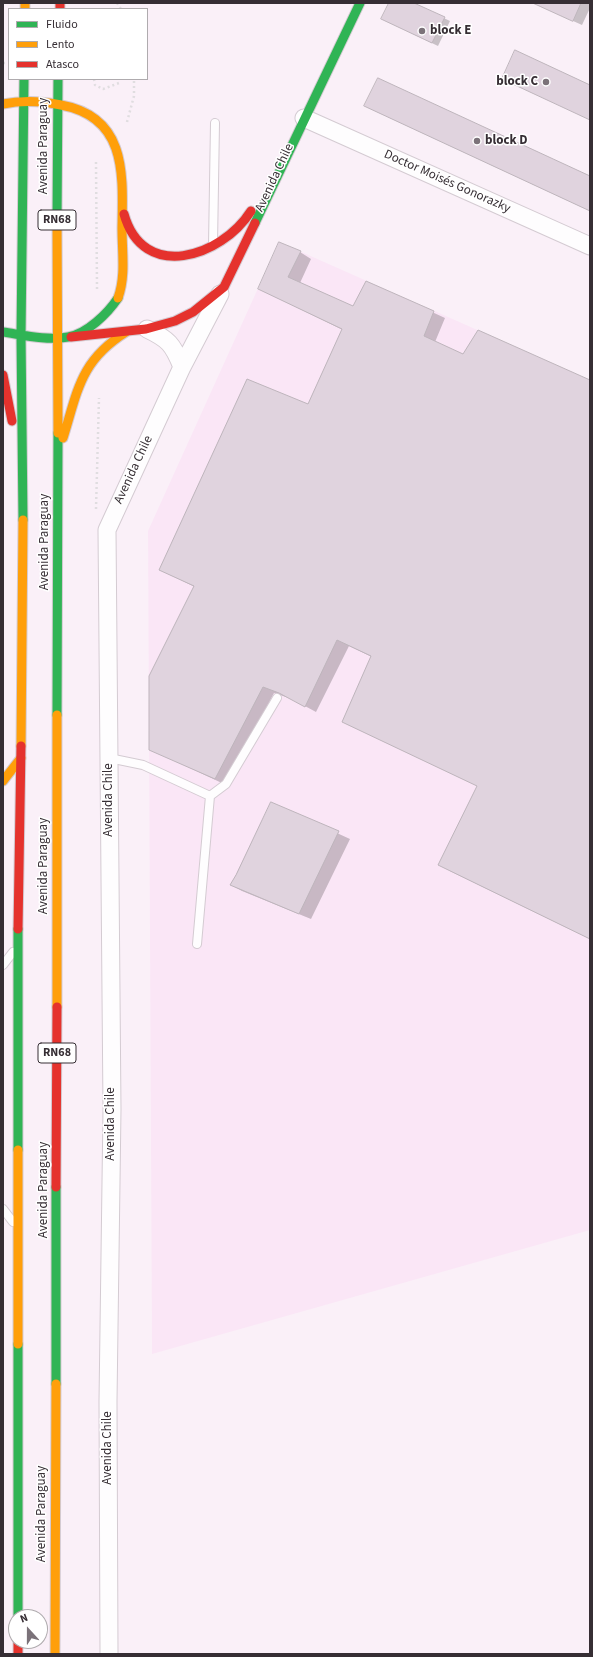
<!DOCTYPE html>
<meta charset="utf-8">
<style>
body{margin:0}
#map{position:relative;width:593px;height:1657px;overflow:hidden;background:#faf0f8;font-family:"Source Sans 3",sans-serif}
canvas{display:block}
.frame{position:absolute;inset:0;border:4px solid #362e34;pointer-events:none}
.legend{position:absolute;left:8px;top:8px;width:140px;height:72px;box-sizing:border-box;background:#fff;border:1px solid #afabae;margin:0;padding:5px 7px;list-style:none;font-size:12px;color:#362e34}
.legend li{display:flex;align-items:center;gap:8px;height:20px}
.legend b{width:20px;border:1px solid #afabae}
.north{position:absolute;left:8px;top:1609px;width:40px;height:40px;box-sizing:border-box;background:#fff;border:1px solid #afabae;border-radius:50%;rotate:339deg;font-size:11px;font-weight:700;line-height:16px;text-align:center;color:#362e34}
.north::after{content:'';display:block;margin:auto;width:14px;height:18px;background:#7b7279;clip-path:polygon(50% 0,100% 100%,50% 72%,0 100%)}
</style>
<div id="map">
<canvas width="593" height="1657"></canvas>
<div class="frame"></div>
<ul class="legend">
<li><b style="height:5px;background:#30b455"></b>Fluido</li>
<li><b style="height:5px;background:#ff9f0a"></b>Lento</li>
<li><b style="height:5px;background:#e5322d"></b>Atasco</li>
</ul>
<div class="north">N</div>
</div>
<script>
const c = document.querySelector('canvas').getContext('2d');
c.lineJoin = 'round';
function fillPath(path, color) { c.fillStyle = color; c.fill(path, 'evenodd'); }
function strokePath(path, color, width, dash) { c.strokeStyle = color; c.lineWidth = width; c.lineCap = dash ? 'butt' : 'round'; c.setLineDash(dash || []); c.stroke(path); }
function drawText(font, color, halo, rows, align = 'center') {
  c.font = font + ' "Source Sans 3",sans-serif'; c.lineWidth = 3; c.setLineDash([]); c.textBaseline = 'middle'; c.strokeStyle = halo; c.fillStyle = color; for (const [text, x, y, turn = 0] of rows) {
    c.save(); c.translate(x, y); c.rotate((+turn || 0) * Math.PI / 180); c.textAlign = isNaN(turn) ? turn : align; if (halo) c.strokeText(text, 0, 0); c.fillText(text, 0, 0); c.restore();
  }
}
const built = new Path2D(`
 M279,242L590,380V1230L152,1354L148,531Z`);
const shadow = new Path2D(`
 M390,3H412L450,21L438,46L388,22Z
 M533,3H590V8L582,25Z
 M365,106L590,177V211L377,112Z
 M300,252L311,259L300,283L353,308L367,282L445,318L435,342L463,355L590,382V939L450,871L478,786L343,722L372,657L349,646L316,712L292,699L274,693L226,785L150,749L195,587L160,570L308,405L343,330L259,289Z
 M271,803L350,839L311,919L242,891L231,885Z`);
const building = new Path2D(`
 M389,3H414L445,17L432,43L381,19Z
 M533,3H581L573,21Z
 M515,50L590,85V120L502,79Z
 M378,78L590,176V211L364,106Z
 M279,242L301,251L288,277L353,306L366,281L434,311L424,336L463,354L478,330L590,380V939L438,865L477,786L342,722L371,656L337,640L305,707L279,693L263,687L215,779L149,750V676L194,586L159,570L247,379L308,404L342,329L258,289Z
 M271,802L339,831L299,914L230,885L236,875Z`);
const path = new Path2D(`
 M117,3L121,9
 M3,63H9
 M94,79L95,85L103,89L119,83V79
 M127,122L134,96V79
 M96,162L97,289
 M96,509L99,398`);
const lane = new Path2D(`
 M213,245L215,123
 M109,758L143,765L210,796L226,784L277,698
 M197,944L210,796
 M3,965L13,952
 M3,1209L13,1222`);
const street = new Path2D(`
 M304,118L590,246
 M147,329C168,339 173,344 182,367
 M109,1654L108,1401L112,1109L107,530L182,367L220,294`);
const fast = new Path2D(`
 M57,221L58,79
 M255,223L360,3
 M3,332C23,335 47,341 68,337C87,334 108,313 118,298
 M23,520L21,335L24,79
 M57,715L58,433
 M18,1150V929
 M18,1344V1617
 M56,1384V1187`);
const slow = new Path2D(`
 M25,3V9
 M3,104C22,100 42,101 61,105C127,117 123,174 122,228C122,252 126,276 118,298
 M57,221L58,433
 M63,438C78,390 80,361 126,332
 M21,746L23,520
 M3,781L21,758
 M57,1007V715
 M18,1150V1344
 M55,1654L56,1384`);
const jam = new Path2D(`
 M60,3V9
 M124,214C143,282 221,258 251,211
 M71,337L146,329L175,321L193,312L224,287L255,223
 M3,375L12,421
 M18,929L21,746
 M56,1187L57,1007
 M18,1641V1654`);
const markers = [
 [422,31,4,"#7b7279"],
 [546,82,4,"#7b7279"],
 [477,141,4,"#7b7279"]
];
const shields = [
 [57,220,38],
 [57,1053,38]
];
const shieldNames = [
 ["RN68",57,220],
 ["RN68",57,1053]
];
const poiNames = [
 ["block E",430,31],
 ["block C",538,82,"right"],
 ["block D",485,141]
];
const streetNames = [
 ["Avenida Paraguay",44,146,-90],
 ["Avenida Chile",275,178,-65],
 ["Doctor Moisés Gonorazky",447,182,24],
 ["Avenida Chile",134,470,-65],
 ["Avenida Paraguay",45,542,-90],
 ["Avenida Chile",109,800,-90],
 ["Avenida Paraguay",44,866,-90],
 ["Avenida Chile",111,1124,-90],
 ["Avenida Paraguay",44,1190,-90],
 ["Avenida Chile",108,1448,-90],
 ["Avenida Paraguay",42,1514,-90]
];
fillPath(built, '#fae6f6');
fillPath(shadow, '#0003');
fillPath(building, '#e0d3de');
strokePath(building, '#beb5bc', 1);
strokePath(lane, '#d4cbd2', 10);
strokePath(street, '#d4cbd2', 19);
strokePath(fast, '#d4cbd2', 11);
strokePath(slow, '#d4cbd2', 11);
strokePath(jam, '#d4cbd2', 11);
strokePath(path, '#e0dde0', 2.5, [2, 3]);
strokePath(lane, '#fefdfe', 8);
strokePath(street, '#fefdfe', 17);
strokePath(fast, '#30b455', 9);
strokePath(slow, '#ff9f0a', 9);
strokePath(jam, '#e5322d', 9);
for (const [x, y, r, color] of markers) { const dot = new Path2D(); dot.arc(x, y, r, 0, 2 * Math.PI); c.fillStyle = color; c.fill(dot); strokePath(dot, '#fff', 1.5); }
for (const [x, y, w] of shields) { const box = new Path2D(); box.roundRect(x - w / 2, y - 10, w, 20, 3); c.fillStyle = '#fff'; c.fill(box); strokePath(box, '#362e34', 1); }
drawText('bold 12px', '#362e34', null, shieldNames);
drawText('bold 13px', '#362e34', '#fff', poiNames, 'left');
drawText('13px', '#362e34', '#fff', streetNames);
</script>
